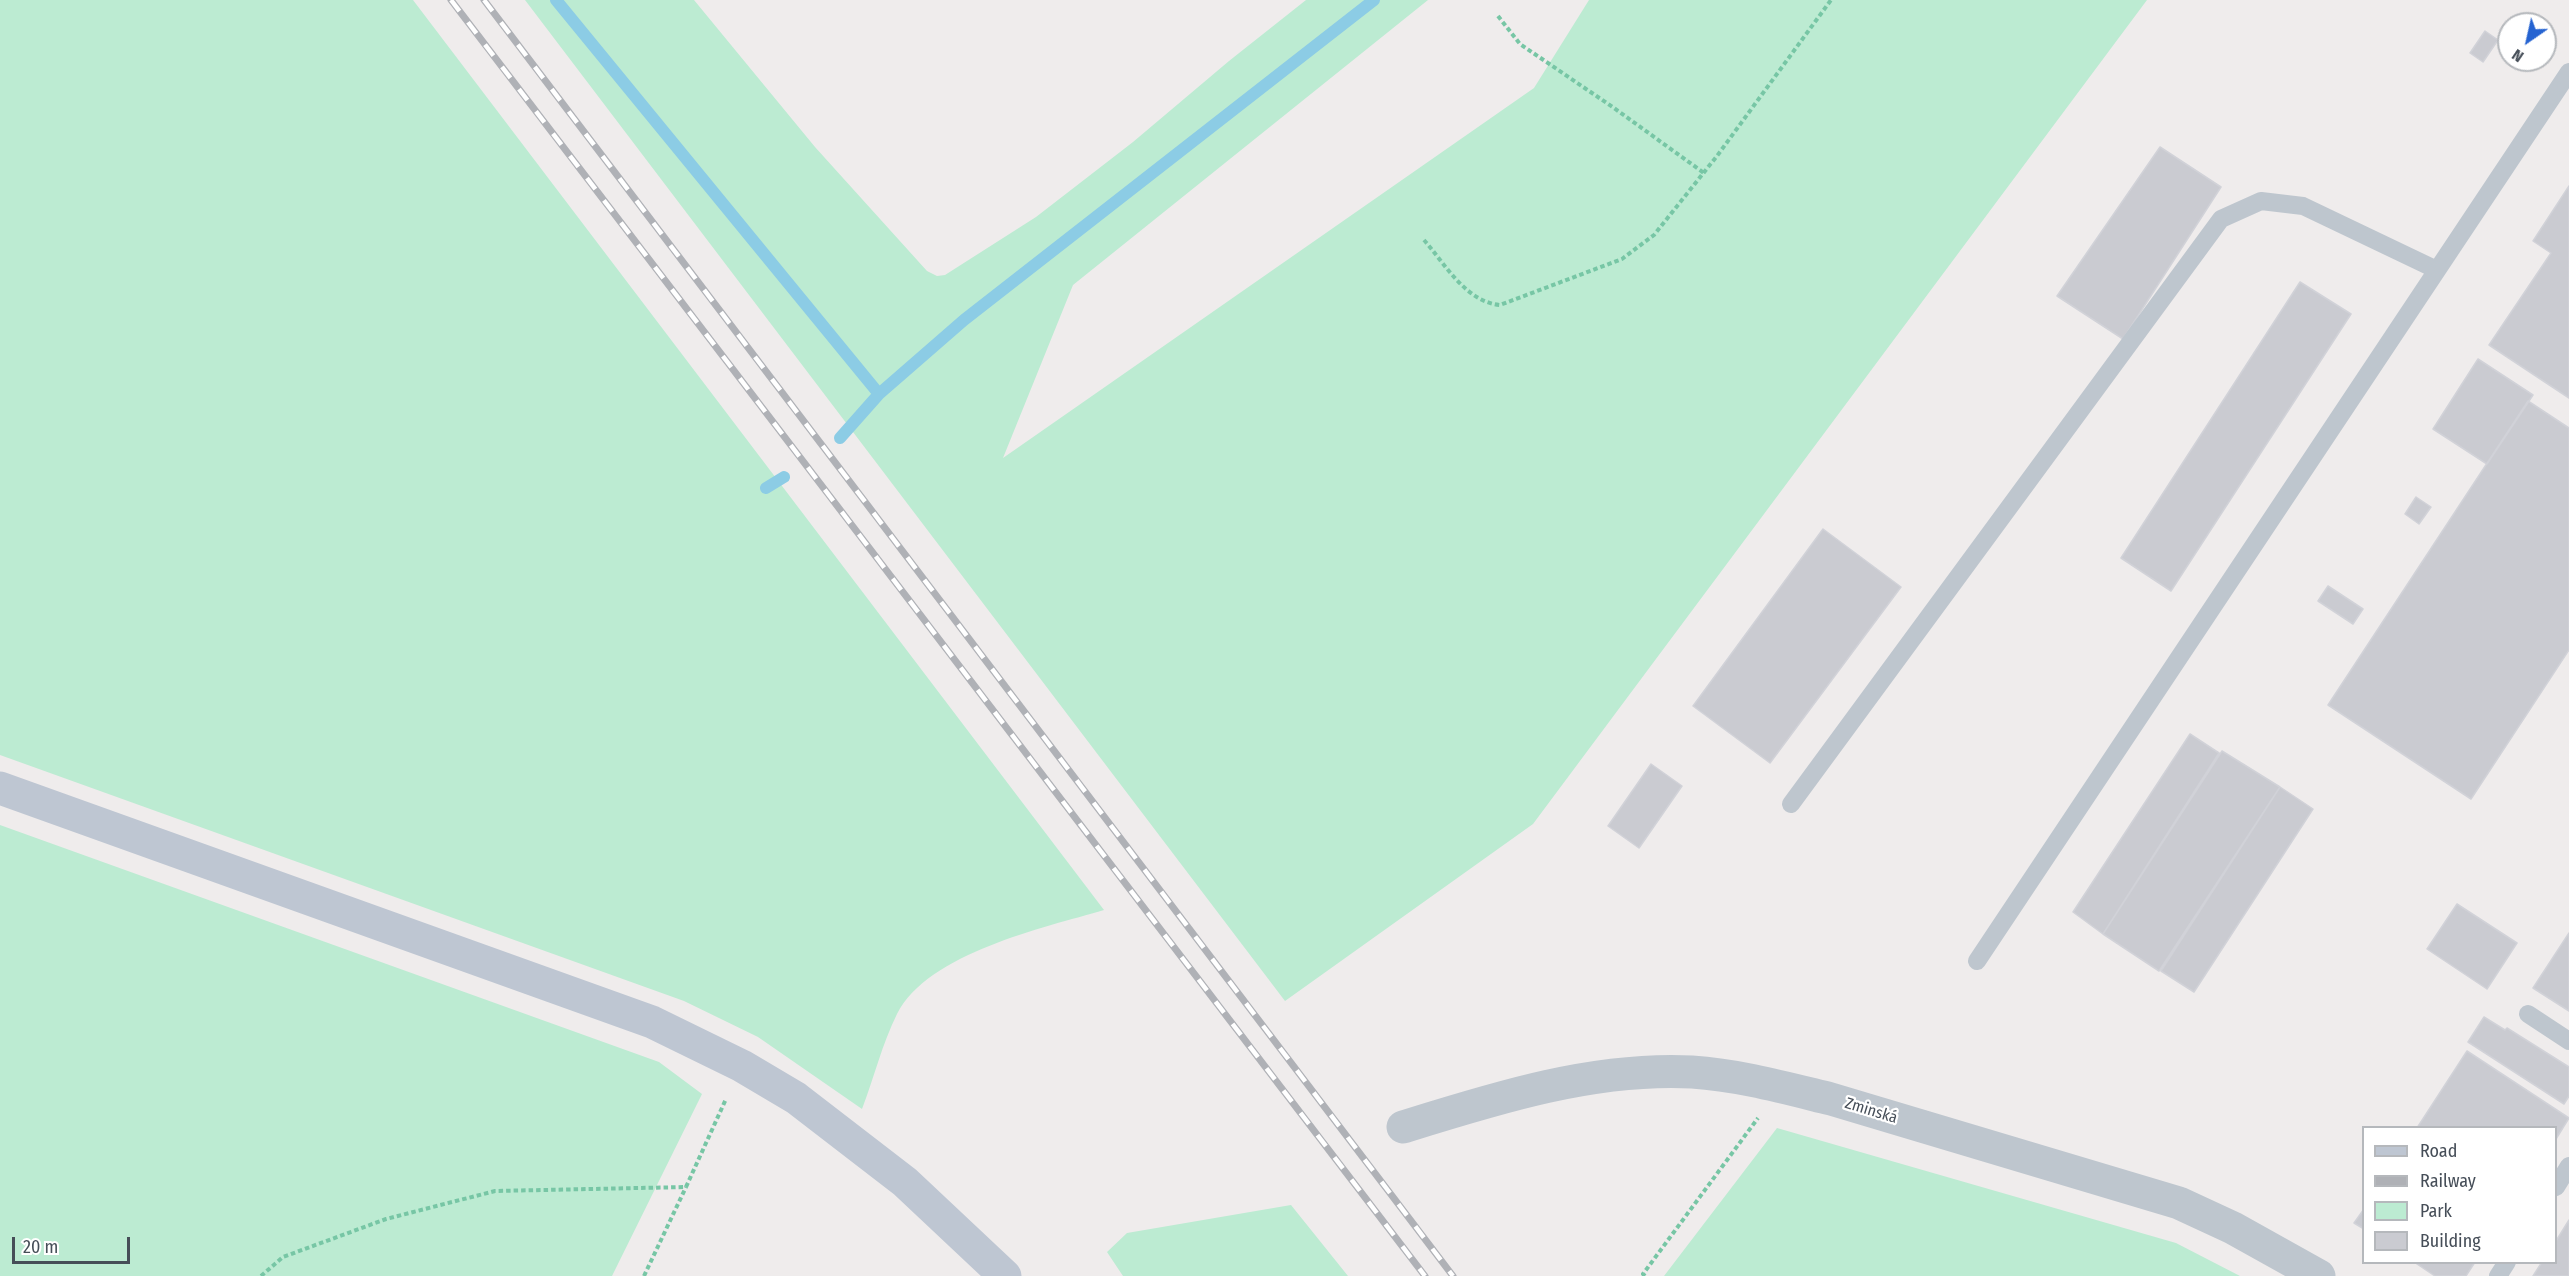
<!DOCTYPE html>
<meta charset="utf-8">
<style>
body{margin:0}
#map{position:relative;width:2569px;height:1276px;overflow:hidden;background:#efecec;font-family:"Fira Sans Condensed",sans-serif}
canvas{display:block}
.legend{position:absolute;left:2362px;top:1126px;width:195px;height:138px;box-sizing:border-box;background:#fff;border:2px solid #b5b8bc;margin:0;padding:8px 10px;list-style:none;font-size:18px;color:#464e58}
.legend li{display:flex;align-items:center;gap:12px;height:30px}
.legend b{width:30px;border:2px solid #b5b8bc}
.north{position:absolute;left:2497px;top:12px;width:60px;height:60px;box-sizing:border-box;background:#fff;border:2px solid #b5b8bc;border-radius:50%;rotate:214deg;font-size:16px;font-weight:700;line-height:24px;text-align:center;color:#464e58}
.north::after{content:'';display:block;margin:auto;width:21px;height:27px;background:#2563d1;clip-path:polygon(50% 0,100% 100%,50% 72%,0 100%)}
.scale{position:absolute;left:12px;top:1237px;width:118px;height:27px;box-sizing:border-box;border:3px solid #464e58;border-top:0;padding-left:8px;font-size:18px;line-height:21px;white-space:nowrap;color:#464e58;-webkit-text-stroke:4px #fff;paint-order:stroke}
</style>
<div id="map">
<canvas width="2569" height="1276"></canvas>
<ul class="legend">
<li><b style="height:8px;background:#bec6d2"></b>Road</li>
<li><b style="height:8px;background:#afb1b6"></b>Railway</li>
<li><b style="height:16px;background:#bcebd2"></b>Park</li>
<li><b style="height:16px;background:#cacbd1"></b>Building</li>
</ul>
<div class="north">N</div>
<div class="scale">20 m</div>
</div>
<script>
const c = document.querySelector('canvas').getContext('2d');
c.lineJoin = 'round';
function fillPath(path, color) { c.fillStyle = color; c.fill(path, 'evenodd'); }
function strokePath(path, color, width, dash) { c.strokeStyle = color; c.lineWidth = width; c.lineCap = dash ? 'butt' : 'round'; c.setLineDash(dash || []); c.stroke(path); }
function drawText(font, color, halo, rows, align = 'center') {
  c.font = font + ' "Fira Sans Condensed",sans-serif'; c.lineWidth = 4.5; c.setLineDash([]); c.textBaseline = 'middle'; c.strokeStyle = halo; c.fillStyle = color; for (const [text, x, y, turn = 0] of rows) {
    c.save(); c.translate(x, y); c.rotate((+turn || 0) * Math.PI / 180); c.textAlign = isNaN(turn) ? turn : align; if (halo) c.strokeText(text, 0, 0); c.fillText(text, 0, 0); c.restore();
  }
}
const green = new Path2D(`
 M0,0H413L1104,910C1043,928 928,953 897,1014C882,1044 874,1078 862,1109L758,1037L684,1001L0,755Z
 M525,0H694L815,147L927,271L937,276L945,275L1036,217L1133,142L1229,61L1306,0H1428L1073,285L1003,458L1534,88L1589,0H2147L1533,824L1285,1001Z
 M0,825L659,1062L702,1094L612,1276H0Z
 M1777,1128L2176,1243L2240,1276H1664Z
 M1291,1205L1348,1276H1123L1107,1252L1127,1233Z`);
const stream = new Path2D(`
 M556,0L879,394
 M840,438L879,394L964,320L1374,0
 M766,488L784,477`);
const building = new Path2D(`
 M2485,31L2498,40L2483,62L2470,53Z
 M2160,147L2221,187L2123,339L2057,296Z
 M2569,186V398L2489,345L2551,253L2533,241Z
 M2300,282L2351,314L2171,591L2121,558Z
 M2478,359L2533,395L2487,464L2433,429Z
 M2528,401L2569,428V650L2471,799L2328,705Z
 M2416,497L2431,507L2419,524L2405,514Z
 M1823,529L1901,587L1770,763L1693,706Z
 M2328,586L2363,609L2353,624L2318,601Z
 M2190,734L2219,753L2103,934L2073,912Z
 M2222,751L2280,787L2159,971L2103,934Z
 M1651,764L1682,786L1639,848L1608,826Z
 M2280,787L2313,809L2194,992L2161,971Z
 M2457,904L2517,943L2487,989L2427,949Z
 M2569,933V1011L2533,988Z
 M2484,1017L2505,1030L2507,1028L2569,1067V1096L2564,1104L2468,1042Z
 M2467,1051L2569,1118L2556,1139V1128H2417Z
 M2364,1209V1229L2354,1223Z
 M2569,1220V1276H2533L2542,1262H2556V1241Z
 M2414,1262H2475L2466,1276H2435Z`);
const path = new Path2D(`
 M1498,16L1520,44L1614,108L1704,173
 M1424,240C1445,264 1466,302 1500,305L1622,259L1654,235L1717,156L1831,0
 M261,1276L283,1257L386,1219L495,1191L686,1187L726,1099
 M644,1276L686,1187
 M1645,1276L1643,1274L1758,1118`);
const service = new Path2D(`
 M1791,804L2221,219L2261,201L2303,206L2437,270
 M1977,961L2569,72
 M2528,1014L2569,1041
 M2556,1187L2569,1166
 M2498,1276L2507,1262`);
const minor = new Path2D(`
 M1403,1127C1496,1098 1594,1067 1692,1072C1739,1075 1786,1088 1831,1099L2179,1203L2233,1228L2319,1276`);
const secondary = new Path2D(`
 M0,788L652,1022L742,1066L796,1098L905,1182L1005,1276`);
const rail = new Path2D(`
 M451,0L1425,1276
 M484,0L1453,1276`);
const streetNames = [
 ["Zminská",1871,1111,17]
];
fillPath(green, '#bcebd2');
strokePath(stream, '#8ccce5', 12);
fillPath(building, '#cacbd1');
strokePath(building, '#d1d2d8', 1.5);
strokePath(path, '#77c6a5', 4, [4.5, 3]);
strokePath(service, '#bec6ce', 18);
strokePath(minor, '#bec6ce', 33);
strokePath(secondary, '#bec6d2', 33);
strokePath(rail, '#afb1b6', 7);
strokePath(rail, '#fff', 4.5, [14]);
drawText('16px', '#464e58', '#fff', streetNames);
</script>
